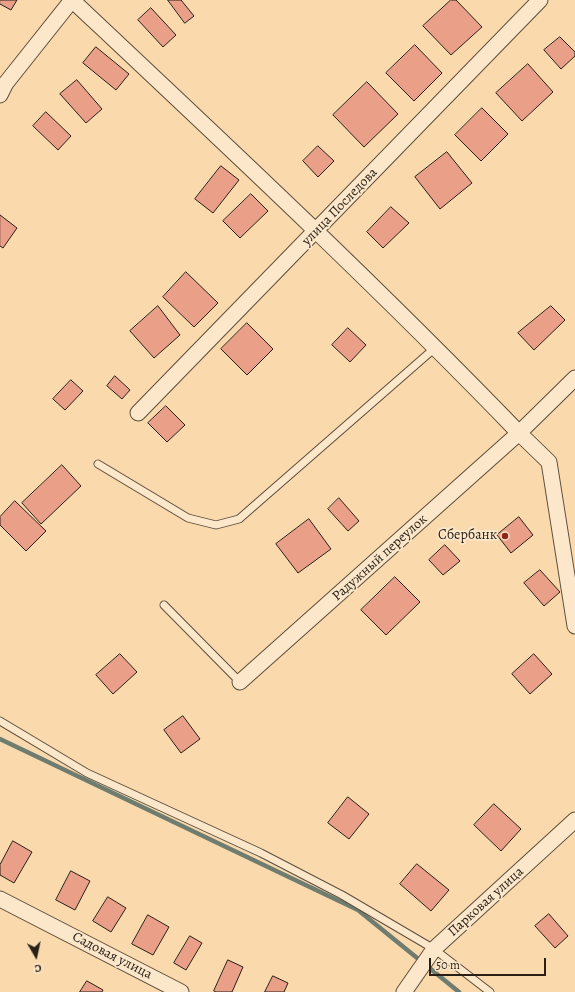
<!DOCTYPE html>
<meta charset="utf-8">
<style>
body{margin:0}
#map{position:relative;width:575px;height:992px;overflow:hidden;background:#fadaad;font-family:Alegreya,serif}
canvas{display:block}
.north{position:absolute;left:16px;top:936px;width:40px;height:40px;-webkit-text-stroke:3px #fce7ca;paint-order:stroke;rotate:171deg;font-size:11px;font-weight:700;line-height:16px;text-align:center;color:#282017}
.north::after{content:'';display:block;margin:auto;width:14px;height:18px;background:#282017;clip-path:polygon(50% 0,100% 100%,50% 72%,0 100%)}
.scale{position:absolute;left:429px;top:958px;width:117px;height:18px;box-sizing:border-box;border:2px solid #282017;border-top:0;padding-left:5px;font-size:12px;line-height:14px;white-space:nowrap;color:#282017;-webkit-text-stroke:3px #fce7ca;paint-order:stroke}
</style>
<div id="map">
<canvas width="575" height="992"></canvas>
<div class="north">С</div>
<div class="scale">50 m</div>
</div>
<script>
const c = document.querySelector('canvas').getContext('2d');
c.lineJoin = 'round';
function strokePath(path, color, width, dash) { c.strokeStyle = color; c.lineWidth = width; c.lineCap = dash ? 'butt' : 'round'; c.setLineDash(dash || []); c.stroke(path); }
function fillPath(path, color) { c.fillStyle = color; c.fill(path, 'evenodd'); }
function drawText(font, color, halo, rows, align = 'center') {
  c.font = font + ' Alegreya,serif'; c.lineWidth = 3.5; c.setLineDash([]); c.textBaseline = 'middle'; c.strokeStyle = halo; c.fillStyle = color; for (const [text, x, y, turn = 0] of rows) {
    c.save(); c.translate(x, y); c.rotate((+turn || 0) * Math.PI / 180); c.textAlign = isNaN(turn) ? turn : align; if (halo) c.strokeText(text, 0, 0); c.fillText(text, 0, 0); c.restore();
  }
}
const stream = new Path2D(`
 M0,739L358,910L459,992`);
const building = new Path2D(`
 M0,0H17L11,10L0,4Z
 M168,0H181L194,16L185,23Z
 M451,0H456L482,27L451,55L423,26Z
 M151,8L176,35L163,47L138,20Z
 M560,37L575,52V56L561,69L544,50Z
 M415,45L442,73L414,101L386,73Z
 M96,47L129,74L116,90L83,63Z
 M528,64L553,92L522,121L496,93Z
 M77,80L102,109L86,123L60,94Z
 M367,82L398,114L364,147L333,115Z
 M482,108L508,134L481,161L455,135Z
 M46,112L71,136L58,150L33,126Z
 M318,146L334,161L318,177L303,161Z
 M447,152L472,183L440,209L415,177Z
 M221,166L239,180L213,213L195,199Z
 M251,194L268,211L240,238L223,221Z
 M391,207L409,223L383,248L367,232Z
 M0,215L17,228L3,248L0,246Z
 M186,272L218,303L194,327L163,297Z
 M158,306L180,335L154,358L130,331Z
 M551,306L565,320L534,350L518,333Z
 M247,323L273,349L247,375L221,349Z
 M348,328L366,345L350,362L332,345Z
 M115,376L130,390L122,399L107,386Z
 M71,380L83,391L65,410L53,399Z
 M166,406L185,425L167,442L148,423Z
 M62,465L81,486L41,524L22,503Z
 M339,498L359,521L348,531L328,509Z
 M15,501L46,531L26,551L0,525V517Z
 M519,517L533,535L511,553L497,535Z
 M309,519L331,549L298,573L276,544Z
 M445,545L460,561L443,575L429,560Z
 M540,570L560,592L544,606L524,583Z
 M395,577L420,602L386,635L361,610Z
 M120,654L137,672L113,694L96,675Z
 M534,654L552,674L530,694L512,674Z
 M183,716L200,739L181,753L164,730Z
 M348,797L369,814L349,839L328,823Z
 M494,804L521,829L501,851L474,825Z
 M13,841L32,852L14,883L0,875V865Z
 M417,864L449,890L431,911L400,884Z
 M71,871L90,881L75,910L56,900Z
 M108,897L126,908L111,932L93,921Z
 M549,914L568,936L555,948L535,926Z
 M148,915L169,927L153,955L132,944Z
 M190,936L202,943L186,970L174,963Z
 M228,960L243,967L232,992H216L214,991Z
 M273,976L288,983L284,992H265Z
 M87,981L103,990L102,992H80Z`);
const service = new Path2D(`
 M98,464L188,518L216,525L239,519L436,347
 M164,605L240,682
 M0,721L87,773L261,853L342,895L434,949L490,992`);
const minor = new Path2D(`
 M72,0C223,142 375,284 519,433L240,682
 M0,95L6,83L72,0
 M575,378L519,433L549,462L575,626
 M138,413L540,0
 M0,899L181,992
 M404,992L434,949L575,820`);
const markers = [
 [505,536,4,"#8f2418"]
];
const streetNames = [
 ["улица Последова",340,207,-46],
 ["Радужный переулок",380,558,-42],
 ["Парковая улица",486,902,-42],
 ["Садовая улица",112,956,27]
];
const poiNames = [
 ["Сбербанк",497,536]
];
strokePath(stream, '#6f7c70', 4.5);
fillPath(building, '#ea9f89');
strokePath(building, '#282017', 1);
strokePath(service, '#5c4e3c', 9);
strokePath(minor, '#5c4e3c', 17);
strokePath(service, '#fce7ca', 7);
strokePath(minor, '#fce7ca', 15);
for (const [x, y, r, color] of markers) { const dot = new Path2D(); dot.arc(x, y, r, 0, 2 * Math.PI); c.fillStyle = color; c.fill(dot); strokePath(dot, '#fce7ca', 1.5); }
drawText('14px', '#282017', '#fce7ca', streetNames);
drawText('14px', '#282017', '#fce7ca', poiNames, 'right');
</script>
